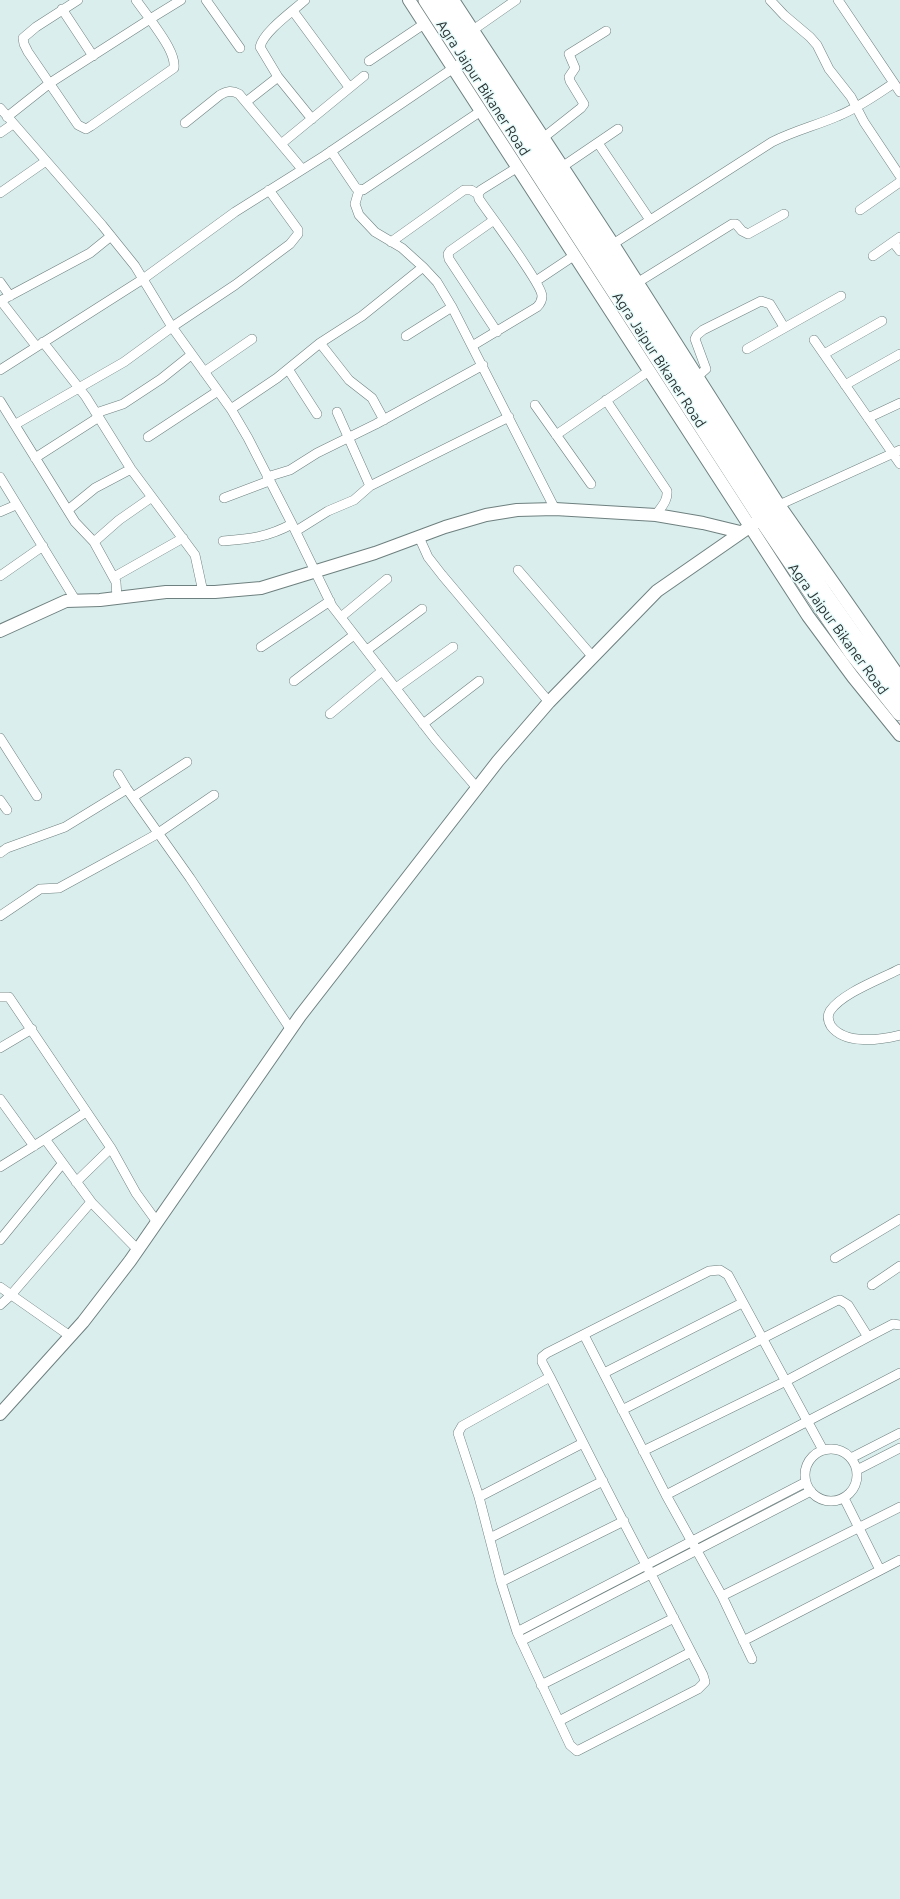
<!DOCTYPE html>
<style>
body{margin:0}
canvas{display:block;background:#daeeed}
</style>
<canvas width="900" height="1899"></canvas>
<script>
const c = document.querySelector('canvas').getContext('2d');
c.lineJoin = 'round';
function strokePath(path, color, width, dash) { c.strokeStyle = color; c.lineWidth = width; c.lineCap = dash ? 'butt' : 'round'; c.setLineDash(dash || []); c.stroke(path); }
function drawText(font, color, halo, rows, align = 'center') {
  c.font = font + ' Ubuntu,sans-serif'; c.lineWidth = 3; c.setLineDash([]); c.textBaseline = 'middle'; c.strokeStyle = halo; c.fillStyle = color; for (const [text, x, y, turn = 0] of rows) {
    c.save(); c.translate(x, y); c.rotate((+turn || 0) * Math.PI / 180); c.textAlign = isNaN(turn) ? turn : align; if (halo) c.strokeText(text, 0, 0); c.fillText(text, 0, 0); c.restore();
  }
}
const minor = new Path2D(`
 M136,0L150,19L181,0
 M206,0L240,48
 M305,0C293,11 263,32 260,47L278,77L312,119
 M770,0L784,15L810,37L817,45L829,69L851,97L864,122L900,176
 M838,0L900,92
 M62,9L93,56
 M293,11L349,87
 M473,30L516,0
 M369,61L424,24
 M246,102L278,77
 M0,108L102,225L135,266L172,327L231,409L248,438L292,524L332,606L435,739L477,788
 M7,117L50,83L150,19C158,31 176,53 174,68L91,126L86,129L78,125L28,52L24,44L23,38L36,27L78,0
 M185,123L220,95C227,91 232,90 239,94L302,169
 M0,133L13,124
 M543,138L581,108L584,104L570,81L569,77L575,68L569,54L606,31
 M598,143L650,220
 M281,144L364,76
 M331,151L356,188L363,190L481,111
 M562,167L618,129
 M359,190L355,204L359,215L375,232L402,248L423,267
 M0,193L46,161
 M860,210L900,182
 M494,220L450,251L448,254L449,259L497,332
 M391,242L464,190H471L478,194
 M893,242L900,251
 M613,244L772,142C796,130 815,126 838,116C858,108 876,95 894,83
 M873,256L900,237
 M536,281L575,255
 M0,282L10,296
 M632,286L732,224H736L742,231L748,234L784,214
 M0,301L90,253L111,236
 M1,301L36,346
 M406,336L452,307
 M814,340L900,464
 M43,342L86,397L131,469L195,555L203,592
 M320,343L349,380L372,398L384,420
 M472,346L537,307C540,304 542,301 542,296C542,284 489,214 479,199L478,194L481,190L518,167
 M747,349L841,296
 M824,354L882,321
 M288,369L317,414
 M0,370L143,279L235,212L324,156L458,65
 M204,372L252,339
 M697,377L706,369L695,339L697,335L703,330L761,301L770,304L784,327
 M845,385L900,354
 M606,400L667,491C668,501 661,507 656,515
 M0,401L75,522L94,542L119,520L152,497
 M535,405L591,484
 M231,409L277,378L320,343L362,316L423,267L437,282L452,307L555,509
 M96,413L123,404L161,379L191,355
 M868,418L900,403
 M16,424L124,362L172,327L235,285L290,244L298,234V230L269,190
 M556,435L649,371
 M148,437L218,391
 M35,458L99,417
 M0,477L76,601
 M267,477L290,470L317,453L376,424L483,365
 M370,486L509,417
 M224,498L269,481
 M779,505L900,450
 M68,510L95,488L131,469
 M0,512L16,505
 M296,531L328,511L354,500L370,486L337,412
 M419,537L428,557L442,575L549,702
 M223,541C250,539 268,537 292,524
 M94,542L116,582L117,598
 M518,570L592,656
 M0,576L43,546
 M114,577L183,538
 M341,617L387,579
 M261,647L330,601
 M367,650L422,609
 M294,681L354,635
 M396,688L453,647
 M330,714L382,671
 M423,724L479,681
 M0,738L37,796
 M118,774L127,789L190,878L291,1030
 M133,797L187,762
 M0,800L7,810
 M0,853L7,848L65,827L127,789
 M0,916L40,889L59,888L123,853L157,834L214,795
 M900,969C881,979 842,993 830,1011C827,1016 828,1021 831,1026C845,1045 880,1040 900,1035
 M0,997H9L111,1148L136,1193L157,1222
 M0,1048L32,1029
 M0,1099L34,1146
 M45,1139L86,1112
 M0,1167L45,1139L92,1203L138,1250
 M76,1182L111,1148
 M0,1240L62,1164
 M835,1258L900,1219
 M872,1285L900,1266
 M0,1287L70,1336
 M0,1305L11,1295L91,1202
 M584,1335L666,1495L722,1596L752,1659
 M604,1373L742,1303
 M550,1377L462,1426L458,1433L479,1497L501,1582L517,1632L570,1745L577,1751L698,1689L705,1682L703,1675L651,1574C616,1509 583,1443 550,1377L542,1362V1357L547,1353L709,1271L720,1270L728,1275L823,1450
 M622,1410L836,1301L840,1300L848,1305L868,1337L893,1324L900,1325
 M805 1475a26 26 0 1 1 52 0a26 26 0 1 1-52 0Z
 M643,1451L786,1381L868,1337
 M851,1458L900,1433
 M857,1470L900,1448
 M666,1495L900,1373
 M479,1497L583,1443
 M844,1498L880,1570
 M490,1538L603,1481
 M501,1582L624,1521
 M722,1596L900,1507
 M517,1632L806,1482
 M521,1641L811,1491
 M743,1641L900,1560
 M541,1685L674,1618
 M559,1721L691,1652`);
const tertiary = new Path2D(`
 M409,0L808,616L853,677L900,735
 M453,0L613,244L779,505L900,678
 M0,631L66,601L100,600L166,592H215L261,588L375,553L445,527L486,515L517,510L555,509L656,515L703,523L740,532
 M0,1414L83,1322L130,1261L300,1016L498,761L549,702L657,591L768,514`);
const trunk = new Path2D(`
 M426,0L762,520L852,653L900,713
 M441,0L825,594L856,638L900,694`);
const streetNames = [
 ["Agra Jaipur Bikaner Road",483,88,57],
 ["Agra Jaipur Bikaner Road",659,360,57],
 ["Agra Jaipur Bikaner Road",838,629,54]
];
strokePath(minor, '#6e807f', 10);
strokePath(tertiary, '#6e807f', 14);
strokePath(trunk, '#6e807f', 16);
strokePath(minor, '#fff', 9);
strokePath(tertiary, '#fff', 12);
strokePath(trunk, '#fff', 15);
drawText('14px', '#2a3131', '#e7fbfa', streetNames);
</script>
